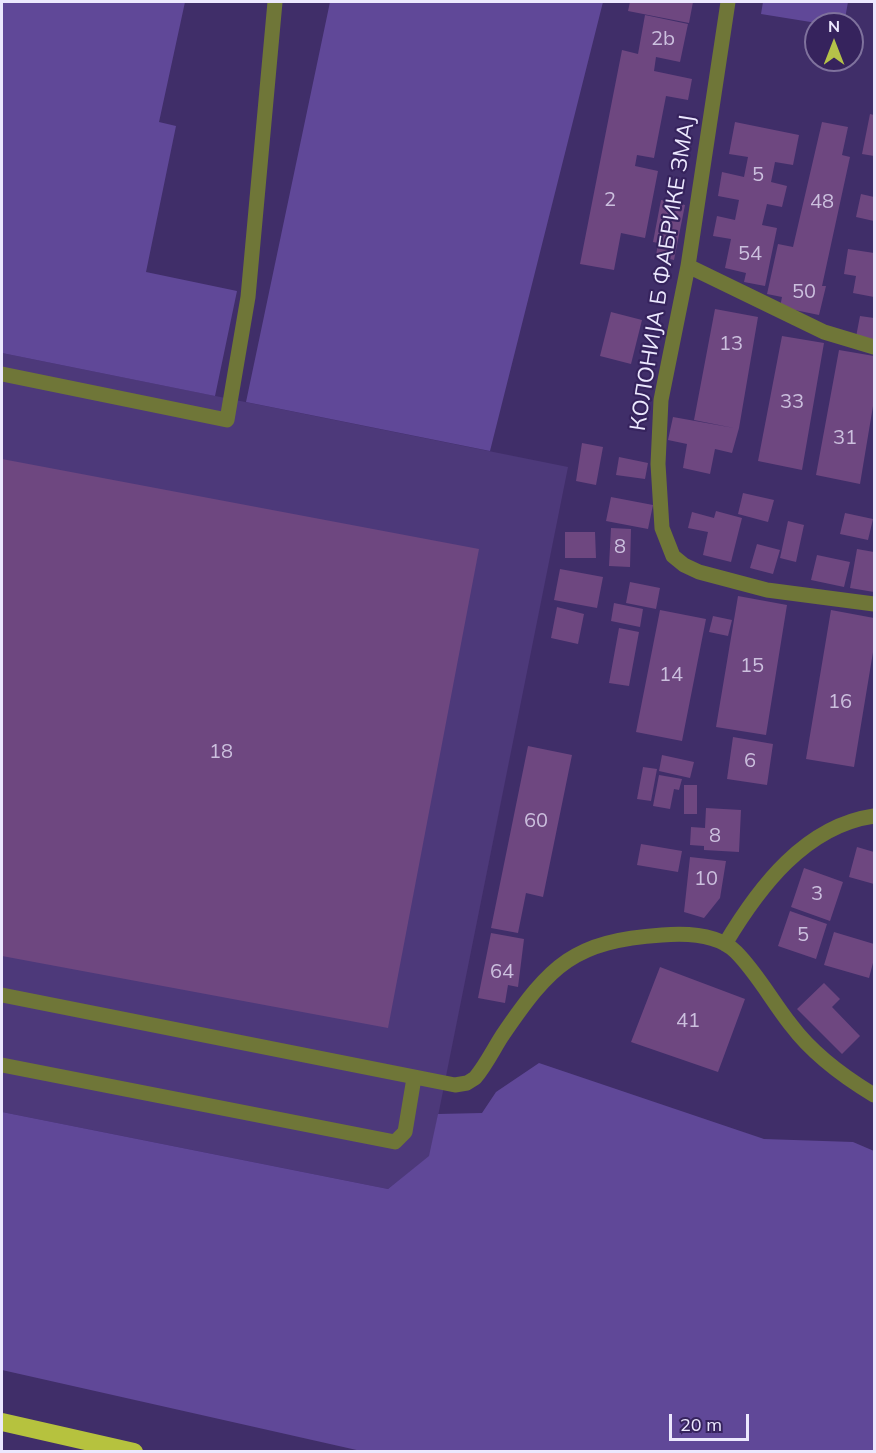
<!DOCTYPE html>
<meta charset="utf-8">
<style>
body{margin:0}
#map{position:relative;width:876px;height:1453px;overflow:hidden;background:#402e69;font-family:Mulish,sans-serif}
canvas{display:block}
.frame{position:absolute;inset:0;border:3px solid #ece8fe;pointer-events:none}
.north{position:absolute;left:804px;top:12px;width:60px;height:60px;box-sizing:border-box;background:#36235d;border:2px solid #7f729d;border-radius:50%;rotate:0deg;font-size:16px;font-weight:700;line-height:24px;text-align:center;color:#ece8fe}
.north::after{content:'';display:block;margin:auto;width:21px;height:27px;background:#b5c249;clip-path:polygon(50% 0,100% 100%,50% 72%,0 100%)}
.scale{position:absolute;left:669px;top:1414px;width:80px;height:27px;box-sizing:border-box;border:3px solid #ece8fe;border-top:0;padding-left:8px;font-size:18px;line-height:21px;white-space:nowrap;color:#ece8fe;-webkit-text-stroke:4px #36235d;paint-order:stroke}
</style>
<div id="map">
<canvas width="876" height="1453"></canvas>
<div class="frame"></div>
<div class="north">N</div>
<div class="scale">20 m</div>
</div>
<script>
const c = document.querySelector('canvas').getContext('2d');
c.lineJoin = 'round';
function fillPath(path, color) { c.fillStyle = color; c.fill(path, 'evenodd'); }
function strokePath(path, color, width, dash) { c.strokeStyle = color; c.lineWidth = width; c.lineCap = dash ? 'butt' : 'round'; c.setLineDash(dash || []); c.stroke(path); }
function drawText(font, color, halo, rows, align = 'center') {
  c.font = font + ' Mulish,sans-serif'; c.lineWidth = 4.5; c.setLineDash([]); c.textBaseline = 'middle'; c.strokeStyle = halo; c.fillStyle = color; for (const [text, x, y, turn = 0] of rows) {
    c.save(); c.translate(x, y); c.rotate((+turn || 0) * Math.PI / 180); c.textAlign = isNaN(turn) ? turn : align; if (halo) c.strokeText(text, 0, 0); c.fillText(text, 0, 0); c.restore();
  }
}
const built = new Path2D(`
 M2,353L568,467L430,1156L388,1189L2,1112Z`);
const green = new Path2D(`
 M2,2H185L159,122L176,126L146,272L237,291L215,396L2,353Z
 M330,2H603L490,451L246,402Z
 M763,2H848L844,24H823L761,14Z
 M539,1063L764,1139L853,1142L874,1151V1451H361L2,1370V1112L388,1189L429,1156L438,1114L482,1113L496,1092Z`);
const building = new Path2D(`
 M630,2H693L689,23L628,11Z
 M645,15L688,24L680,62L656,57L654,71L692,79L688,100L666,96L654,158L637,155L635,166L658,171L645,238L621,233L614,270L580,264L622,50L638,54Z
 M870,114L874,115V156L862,154Z
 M735,122L799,135L793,165L775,162L771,182L787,186L782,207L767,204L762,225L777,228L765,286L744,282L746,273L725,268L731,239L713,236L717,216L735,220L739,200L718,196L722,172L744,177L748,157L729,154Z
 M822,122L848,127L842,155L850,157L822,286H826L819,315L780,307L782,297L767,294L778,244L793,247Z
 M861,194L874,197V221L856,217Z
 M661,200L685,205L674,260L656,256L658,243L653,242Z
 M848,249L874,253V297L853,293L856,276L844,274Z
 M715,309L758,317L739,428L732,453L715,449L710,474L683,468L687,444L668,440L673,417L734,428L694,420Z
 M611,312L642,320L631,364L600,356Z
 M860,316L874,318V341L856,337Z
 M782,336L824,343L802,470L758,461Z
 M839,350L874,356V400L860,484L816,475Z
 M582,443L603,447L596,485L576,481Z
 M619,457L648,463L645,479L616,475Z
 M2,459L479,549L388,1028L2,956Z
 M743,493L774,500L768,522L738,514Z
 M611,497L653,505L648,529L606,521Z
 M716,511L742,518L731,562L703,555L708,532L688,528L692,512L714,518Z
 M845,513L873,519L868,540L840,534Z
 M788,521L804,525L796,562L780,558Z
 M611,528L631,529L630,567L609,566Z
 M565,532H595L596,558H565Z
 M757,544L780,550L773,574L750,568Z
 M857,549L874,552V592L850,588Z
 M817,555L850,562L844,587L811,580Z
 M560,569L603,577L597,608L554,600Z
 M630,582L660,588L656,609L626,603Z
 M738,596L787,605L766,735L716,727Z
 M614,603L643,609L640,627L611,621Z
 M557,607L584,614L578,644L551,638Z
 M660,610L706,619L682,741L636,732Z
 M831,610L874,618V646L854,767L806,759Z
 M713,616L732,620L728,636L709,632Z
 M619,628L639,632L629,686L609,683Z
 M733,737L773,744L767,785L727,779Z
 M528,746L572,755L543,897L526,893L518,933L491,928Z
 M662,755L694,762L690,778L659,771Z
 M643,767L657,769L651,801L637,799Z
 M659,775L682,779L679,790L674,789L670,809L653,806Z
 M684,785H697V814H684Z
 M706,808L741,810L739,852L704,850V846L690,845L691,827L705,828Z
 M641,844L682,851L678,872L637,865Z
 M857,847L874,852V884L849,877Z
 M690,857L726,861L720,898L704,918L684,912Z
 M804,868L843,882L830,921L791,907Z
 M790,911L827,924L816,959L778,946Z
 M834,932L874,944V959L869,978L824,965Z
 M491,933L524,939L518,987L508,985L505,1003L478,998Z
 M660,967L745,999L718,1072L631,1042Z
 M824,983L840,999L832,1007L860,1036L842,1054L797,1009Z`);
const minor = new Path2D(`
 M728,2L688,266L661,400L658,464L662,528L673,556L684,565L699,572L767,590L874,604
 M688,266L824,332L874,347
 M2,374L227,420L248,297L275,2
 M725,944C759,887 805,826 874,816
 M2,995L455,1085L467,1083L475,1078C486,1065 493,1050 502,1036C551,964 574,941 662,935C686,933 718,934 736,952C757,973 772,1001 791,1025C812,1053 844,1077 874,1095
 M2,1065L395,1142L405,1132L414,1078`);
const highway = new Path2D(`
 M2,1422L134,1452`);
const numberNames = [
 ["2b",663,39],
 ["5",758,175],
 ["2",610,200],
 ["48",822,202],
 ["54",750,254],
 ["50",804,292],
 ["13",731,344],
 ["33",792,402],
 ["31",845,438],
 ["8",620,547],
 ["15",752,666],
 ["14",671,675],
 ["16",840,702],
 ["18",221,752],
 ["6",750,761],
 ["60",536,821],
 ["8",715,836],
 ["10",706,879],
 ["3",817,894],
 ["5",803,935],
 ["64",502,972],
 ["41",688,1021]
];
const streetNames = [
 ["КОЛОНИЈА Б ФАБРИКЕ ЗМАЈ",663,273,-81]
];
fillPath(built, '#4d397a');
fillPath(green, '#604898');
fillPath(building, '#6e4780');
strokePath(minor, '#6f7638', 15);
strokePath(highway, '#b6c23e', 18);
drawText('20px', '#ccc0de', null, numberNames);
drawText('22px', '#ece8fe', '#36235d', streetNames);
</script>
